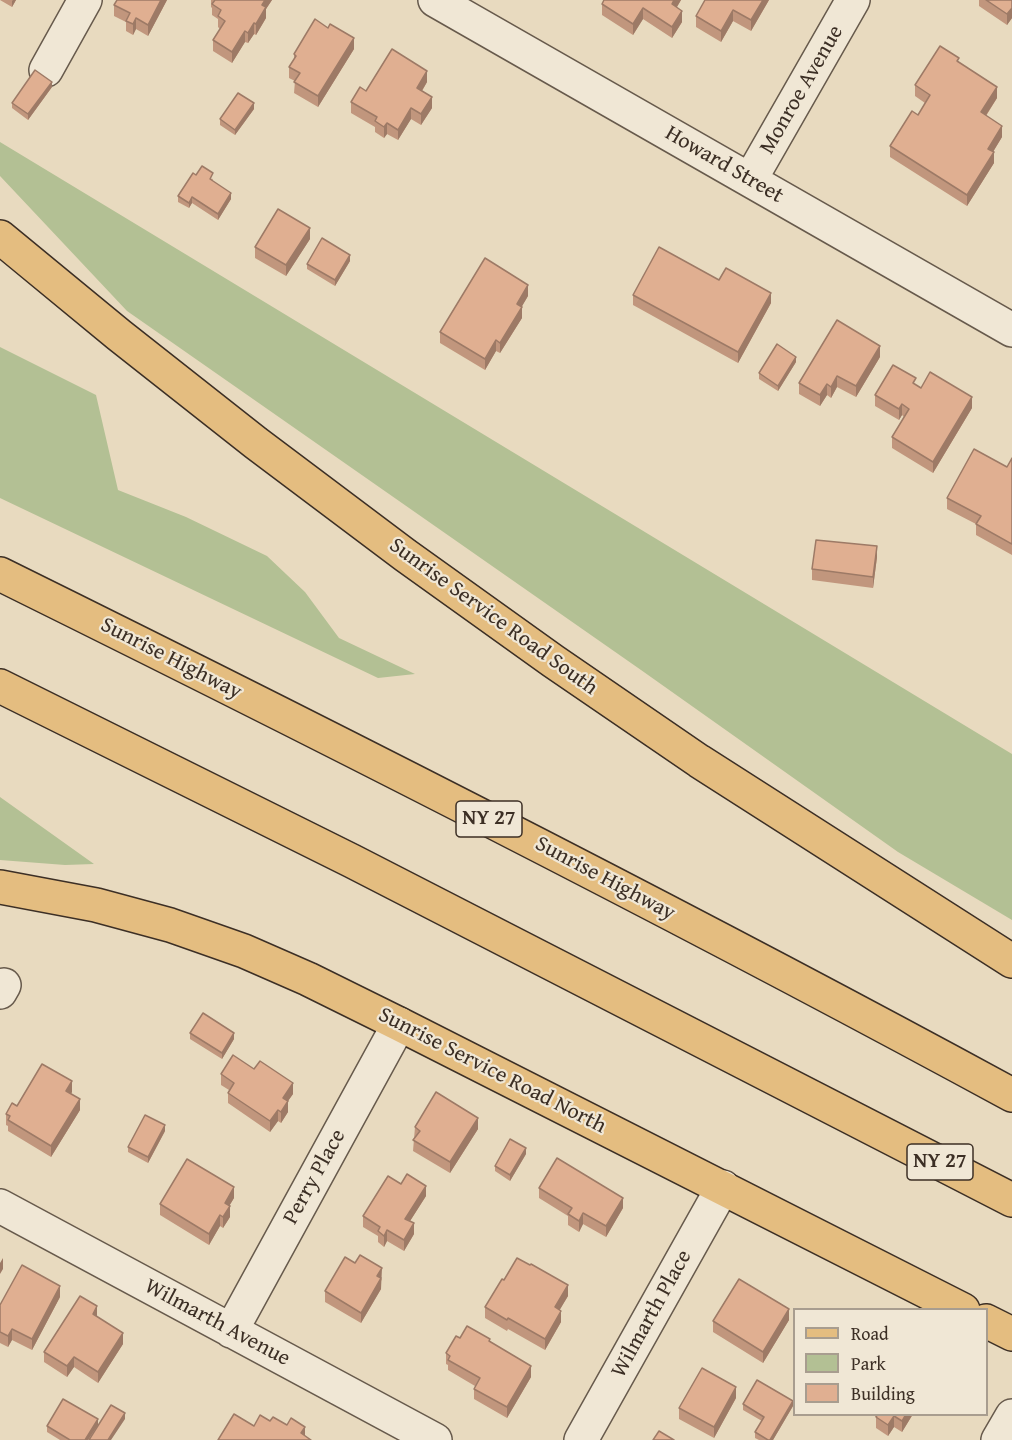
<!DOCTYPE html>
<style>
body{margin:0}
#map{position:relative;width:1012px;height:1440px;overflow:hidden;background:#e8dabf;font-family:"Gentium Book Plus",serif}
canvas{display:block}
.legend{position:absolute;left:793px;top:1308px;width:195px;height:108px;box-sizing:border-box;background:#f0e7d5;border:2px solid #a89d8f;margin:0;padding:8px 10px;list-style:none;font-size:18px;color:#3c2f25}
.legend li{display:flex;align-items:center;gap:12px;height:30px}
.legend b{width:30px;border:2px solid #a89d8f}
</style>
<div id="map">
<canvas width="1012" height="1440"></canvas>
<ul class="legend">
<li><b style="height:8px;background:#e4bd80"></b>Road</li>
<li><b style="height:16px;background:#b3c094"></b>Park</li>
<li><b style="height:16px;background:#e0af91"></b>Building</li>
</ul>
</div>
<script>
const c = document.querySelector('canvas').getContext('2d');
c.lineJoin = 'round';
function fillPath(path, color) { c.fillStyle = color; c.fill(path, 'evenodd'); }
function strokePath(path, color, width, dash) { c.strokeStyle = color; c.lineWidth = width; c.lineCap = dash ? 'butt' : 'round'; c.setLineDash(dash || []); c.stroke(path); }
function drawText(font, color, halo, rows, align = 'center') {
  c.font = font + ' "Gentium Book Plus",serif'; c.lineWidth = 4.5; c.setLineDash([]); c.textBaseline = 'middle'; c.strokeStyle = halo; c.fillStyle = color; for (const [text, x, y, turn = 0] of rows) {
    c.save(); c.translate(x, y); c.rotate((+turn || 0) * Math.PI / 180); c.textAlign = isNaN(turn) ? turn : align; if (halo) c.strokeText(text, 0, 0); c.fillText(text, 0, 0); c.restore();
  }
}
const green = new Path2D(`
 M0,142L1012,754V920L898,852L641,670L127,311L0,176Z
 M0,347L96,395L118,490L186,517L267,556L305,592L339,638L415,674L378,678L0,498Z
 M0,797L94,864L65,865L0,860Z`);
const minor = new Path2D(`
 M435,0L1012,330
 M46,70L85,0
 M750,180L853,0
 M0,992L4,985
 M0,1206L435,1440
 M231,1331L399,1024
 M581,1440L723,1187
 M998,1440L1012,1416`);
const major = new Path2D(`
 M0,237L119,335L256,443L405,555L553,661L699,761L1012,961
 M0,887L96,905L170,925L244,951L308,979L399,1024L963,1310
 M986,1321L1012,1334`);
const highway = new Path2D(`
 M0,574C340,742 679,914 1012,1095
 M0,686L352,861L1012,1200`);
const wall = new Path2D(`
 M0,0H16L12,7Z
 M167,0L148,36L136,29L133,35L126,31V22L114,16V5Z
 M211,0H272L266,9V18L256,35L254,34L248,43L245,42L232,63L213,51V40L220,29L218,27V19L212,15V8L211,7Z
 M681,0L677,7L682,22L672,38L643,19L633,35L602,15V4Z
 M769,0L751,31L733,21L721,42L696,27V16Z
 M979,0H1012V18L1007,25L979,6Z
 M354,49L318,107L294,93L295,81L289,78V67L294,59V54Z
 M959,62L997,98L986,116L1002,137L993,152L994,163L967,206L890,157V146L918,115L925,103L915,96V85Z
 M427,82L422,91L432,108L421,125L411,119L398,140L387,134L384,138L375,132V127L351,113V102L366,91Z
 M52,87L28,120L12,108V103Z
 M254,109L235,135L220,125V119Z
 M196,175L213,179L212,181L231,199L218,220L192,203L189,208L178,202V196Z
 M310,239L286,276L255,258V247Z
 M350,261L335,286L307,269V264Z
 M719,280L771,303L738,363L633,305V295Z
 M528,296L521,307L522,318L500,353L496,351L485,370L440,343V332Z
 M880,357L856,397L837,387L831,398L827,395L820,406L799,394V383Z
 M796,362L778,391L759,379V373Z
 M916,385L921,388L972,408L933,473L892,448V437L904,417L902,415L899,420L875,406V395Z
 M1012,458V555L976,535V524L947,509V498L1007,467Z
 M877,557L873,588L812,580V569Z
 M190,1033L234,1039L222,1059L190,1039Z
 M254,1069L293,1094L288,1101V1112L281,1123L278,1121L270,1132L228,1103V1093L229,1090L221,1085V1074Z
 M72,1092L71,1094L80,1110L51,1157L8,1131V1126L6,1125V1114L17,1106Z
 M415,1127L478,1129L450,1173L413,1151Z
 M165,1131L148,1163L128,1152V1147Z
 M526,1154L510,1181L495,1171V1166Z
 M401,1184L426,1196L410,1221L414,1234L404,1251L387,1241L384,1247L378,1242V1236L363,1227V1216Z
 M539,1188L623,1208L606,1237L583,1224L579,1232L568,1225V1216L539,1198Z
 M234,1198L229,1206L230,1217L223,1228L220,1226L209,1245L160,1215V1204Z
 M382,1279L381,1281V1289L361,1323L325,1302V1291Z
 M504,1280L568,1296L559,1310L561,1322L545,1350L508,1329L507,1331L485,1318V1307Z
 M60,1297L32,1350L12,1340L8,1347L0,1343V1305Z
 M97,1317L123,1344L98,1383L74,1367L67,1377L44,1362V1352Z
 M789,1320L763,1363L713,1332V1321Z
 M460,1338L490,1342L531,1377L507,1418L474,1399V1389L475,1386L448,1370V1365L446,1364V1353Z
 M736,1398L714,1438L679,1419V1408Z
 M743,1404L793,1406L773,1440H759L755,1438V1432L762,1421L743,1410Z
 M873,1414H913L902,1432L894,1427L888,1436L876,1428V1417Z
 M98,1425L88,1440H60L47,1432V1426Z`);
const shadedWall = new Path2D(`
 M13,0H16L12,7V1Z
 M161,0H167L148,36V25Z
 M265,0H272L266,9V18L256,35V24L262,5Z
 M674,0H681L672,15V4Z
 M763,0H769L751,31V20Z
 M643,8V19L633,35V24Z
 M1012,8V18L1007,25V14Z
 M733,10V21L721,42V31Z
 M682,11V22L672,38V27Z
 M136,18V29L133,35V24Z
 M254,23V34L248,43V33Z
 M245,31V42L232,63V52Z
 M354,38V49L318,107V96Z
 M427,71V82L417,99V88Z
 M52,82V87L28,120V114Z
 M997,87V98L981,123V112Z
 M432,97V108L421,125V114Z
 M254,103V109L235,135V130Z
 M411,108V119L398,140V130Z
 M387,123V134L384,138V127Z
 M1002,126V137L988,160V149Z
 M994,152V163L967,206V195Z
 M231,193V199L218,220V214Z
 M192,197V203L189,208V203Z
 M310,228V239L286,276V265Z
 M350,255V261L335,286V280Z
 M528,285V296L517,315V304Z
 M771,293V303L738,363V352Z
 M522,307V318L500,353V343Z
 M496,340V351L485,370V359Z
 M880,346V357L856,397V386Z
 M796,357V362L778,391V386Z
 M837,376V387L831,398V387Z
 M827,384V395L820,406V395Z
 M972,397V408L933,473V462Z
 M902,404V415L899,420V409Z
 M877,546V557L873,588V577Z
 M234,1033V1039L222,1059V1053Z
 M72,1081V1092L66,1102V1091Z
 M293,1083V1094L288,1101V1112L281,1123V1112L283,1098Z
 M80,1099V1110L51,1157V1146Z
 M278,1110V1121L270,1132V1121Z
 M478,1118V1129L450,1173V1162Z
 M165,1125V1131L148,1163V1157Z
 M526,1148V1154L510,1181V1175Z
 M426,1186V1196L405,1229V1219Z
 M234,1187V1198L225,1213V1203Z
 M623,1198V1208L606,1237V1226Z
 M230,1206V1217L223,1228V1217Z
 M583,1213V1224L579,1232V1221Z
 M220,1215V1226L209,1245V1234Z
 M414,1223V1234L404,1251V1240Z
 M387,1230V1241L384,1247V1236Z
 M3,1258V1269L0,1274V1263Z
 M382,1268L381,1289L361,1323V1313L377,1276Z
 M568,1285V1296L555,1318V1307Z
 M60,1286V1297L32,1350V1339Z
 M97,1306V1317L93,1314Z
 M789,1309V1320L763,1363V1352Z
 M561,1311V1322L545,1350V1339Z
 M12,1329V1340L8,1347V1336Z
 M123,1333V1344L98,1383V1372Z
 M74,1357V1367L67,1377V1366Z
 M531,1366V1377L507,1418V1407Z
 M736,1387V1398L714,1438V1427Z
 M793,1401V1406L773,1440H770Z
 M125,1413V1419L111,1440H108Z
 M906,1414H913L902,1432V1421Z
 M894,1416V1427L888,1436V1425Z
 M98,1419V1425L88,1440H85Z
 M305,1427V1438L301,1433Z`);
const building = new Path2D(`
 M117,0H161L148,25L136,18L133,24L126,21L130,13L114,5Z
 M215,0H265L262,5L266,7L256,24L254,23L248,33L245,31L232,52L213,40L225,21L218,16L221,10L212,4Z
 M604,0H674L672,4L682,11L672,27L643,8L633,24L602,4Z
 M705,0H763L751,20L733,10L721,31L696,16Z
 M986,0H1012V8L1007,14Z
 M315,19L328,28L330,24L354,38L318,96L294,82L300,73L289,67L296,56L294,54Z
 M940,46L959,58L957,61L997,87L981,112L1002,126L988,149L994,152L967,195L890,146L912,111L918,115L930,95L915,85Z
 M392,49L427,71L417,88L432,97L421,114L411,108L398,130L387,123L384,127L375,121L377,117L351,102L360,87L366,91Z
 M35,70L52,82L28,114L12,103Z
 M238,93L254,103L235,130L220,119Z
 M202,166L213,173L210,179L231,193L218,214L192,197L189,203L178,196L193,173L196,175Z
 M278,209L310,228L286,265L255,247Z
 M322,238L350,255L335,280L307,264Z
 M659,247L719,280L726,268L771,293L738,352L633,295Z
 M485,258L528,285L517,304L522,307L500,343L496,340L485,359L440,332Z
 M837,320L880,346L856,386L837,376L831,387L827,384L820,395L799,383Z
 M777,344L796,357L778,386L759,373Z
 M893,365L916,378L913,383L921,388L930,372L972,397L933,462L892,437L909,409L902,404L899,409L875,395Z
 M974,449L1007,467L1012,458V544L976,524L981,516L947,498Z
 M816,540L877,546L873,577L812,569Z
 M203,1013L234,1033L222,1053L190,1033Z
 M233,1055L254,1069L260,1061L293,1083L283,1098L288,1101L281,1112L278,1110L270,1121L228,1093L234,1083L221,1074Z
 M42,1064L72,1081L66,1091L80,1099L51,1146L8,1120L10,1116L6,1114L12,1103L17,1106Z
 M436,1092L478,1118L450,1162L413,1140L420,1131L415,1127Z
 M145,1115L165,1125L148,1157L128,1147Z
 M510,1139L526,1148L510,1175L495,1166Z
 M557,1158L623,1198L606,1226L583,1213L579,1221L568,1214L572,1208L539,1188Z
 M187,1159L234,1187L225,1203L230,1206L223,1217L220,1215L209,1234L160,1204Z
 M407,1174L426,1186L405,1219L414,1223L404,1240L387,1230L384,1236L378,1231L380,1227L363,1216L388,1176L401,1184Z
 M360,1255L382,1268L377,1276L381,1278L361,1313L325,1291L345,1257L355,1263Z
 M517,1258L530,1265L531,1264L568,1285L555,1307L561,1311L545,1339L508,1318L507,1320L485,1307L502,1279L504,1280Z
 M22,1265L60,1286L32,1339L12,1329L8,1336L0,1332V1305Z
 M739,1279L789,1309L763,1352L713,1321Z
 M80,1296L97,1306L93,1314L123,1333L98,1372L74,1357L67,1366L44,1352Z
 M467,1326L490,1339L489,1341L531,1366L507,1407L474,1389L480,1378L448,1360L450,1356L446,1353L456,1336L460,1338Z
 M702,1368L736,1387L714,1427L679,1408Z
 M757,1380L793,1401L770,1440H768L755,1432L764,1417L743,1404Z
 M63,1399L98,1419L85,1440H70L47,1426Z
 M111,1405L125,1413L108,1440H89Z
 M234,1414L254,1426L260,1415L270,1421L273,1417L287,1425L291,1418L305,1427L301,1433L311,1440H218Z
 M878,1414H906L902,1421L894,1416L888,1425L876,1417Z
 M659,1431L674,1440H653Z`);
const shields = [
 [489,819,66],
 [940,1162,66]
];
const shieldNames = [
 ["NY 27",489,819],
 ["NY 27",940,1162]
];
const streetNames = [
 ["Monroe Avenue",802,90,-60],
 ["Howard Street",724,165,30],
 ["Sunrise Service Road South",493,617,36],
 ["Sunrise Highway",171,659,27],
 ["Sunrise Highway",605,879,28],
 ["Sunrise Service Road North",492,1071,27],
 ["Perry Place",315,1177,-61],
 ["Wilmarth Place",652,1314,-61],
 ["Wilmarth Avenue",217,1323,28]
];
fillPath(green, '#b3c094');
strokePath(minor, '#675a4c', 36);
strokePath(major, '#3c2f25', 36);
strokePath(highway, '#3c2f25', 36);
strokePath(minor, '#f0e7d5', 33);
strokePath(major, '#e4bd80', 33);
strokePath(highway, '#e4bd80', 33);
fillPath(wall, '#c1967d');
fillPath(shadedWall, '#9d7a66');
fillPath(building, '#e0af91');
strokePath(building, '#9d7a66', 1.5);
for (const [x, y, w] of shields) { const box = new Path2D(); box.roundRect(x - w / 2, y - 18, w, 36, 4.5); c.fillStyle = '#f0e7d5'; c.fill(box); strokePath(box, '#3c2f25', 1.5); }
drawText('bold 21px', '#3c2f25', null, shieldNames);
drawText('22px', '#3c2f25', '#f0e7d5', streetNames);
</script>
